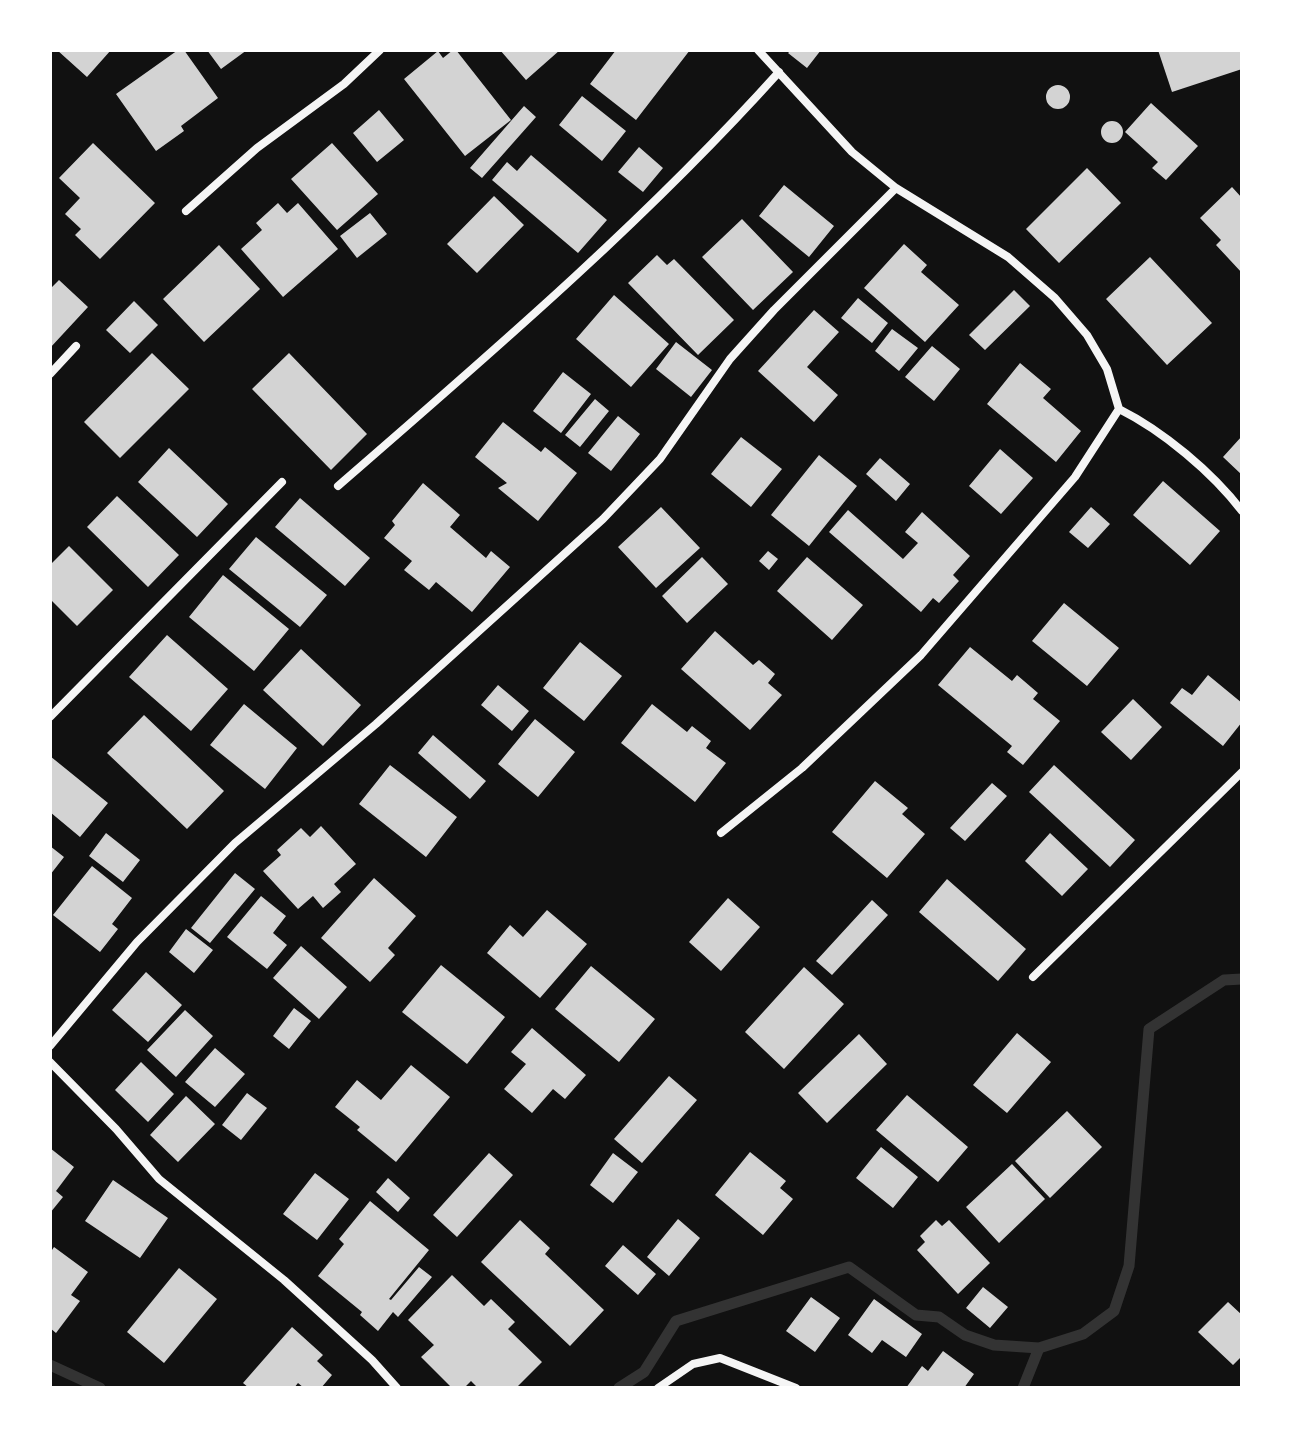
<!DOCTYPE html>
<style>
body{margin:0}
#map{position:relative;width:1292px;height:1438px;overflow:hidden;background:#111;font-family:"Public Sans",sans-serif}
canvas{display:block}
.frame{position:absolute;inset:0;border:52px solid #fff;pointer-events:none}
</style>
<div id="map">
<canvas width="1292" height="1438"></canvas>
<div class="frame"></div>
</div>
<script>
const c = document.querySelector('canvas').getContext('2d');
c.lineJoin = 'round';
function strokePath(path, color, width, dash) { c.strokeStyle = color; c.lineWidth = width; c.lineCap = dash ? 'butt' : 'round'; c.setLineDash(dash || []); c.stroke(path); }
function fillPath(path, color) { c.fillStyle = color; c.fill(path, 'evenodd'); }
const stream = new Path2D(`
 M50,1365L100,1388
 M619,1388L644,1372L676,1321L849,1267L916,1315L939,1317L965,1335L994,1345L1039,1348
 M1023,1388L1039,1348L1083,1334L1114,1311L1129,1266L1149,1029L1224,980L1242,979`);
const building = new Path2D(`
 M57,50H111L87,77Z
 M178,50H184L218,98L181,126L184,131L156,151L116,94Z
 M207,50H247L221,69Z
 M453,50H456L511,120L465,156L404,79L438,51L443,58Z
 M500,50H560L526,80Z
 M616,50H690L636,120L590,84Z
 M791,50H821L807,68L788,53Z
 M1158,50H1242V69L1172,92Z
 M1046 97a12 12 0 1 1 24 0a12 12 0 1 1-24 0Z
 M582,96L626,131L602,161L559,125Z
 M1151,103L1198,146L1166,180L1152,168L1158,162L1125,132Z
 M524,106L536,117L482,178L470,168Z
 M379,110L404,140L377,162L353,133Z
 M1101 132a11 11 0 1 1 22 0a11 11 0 1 1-22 0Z
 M93,143L155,203L100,259L75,235L81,229L65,214L80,198L59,178Z
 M332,143L378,194L337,230L291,179Z
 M639,147L663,168L643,192L618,172Z
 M531,155L607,220L578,253L492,180L507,162L517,171Z
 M1087,168L1121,203L1059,263L1026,229Z
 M784,185L834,226L809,257L759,216Z
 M1232,187L1242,198V273L1216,245L1221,240L1200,218Z
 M494,196L524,225L477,273L447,244Z
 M278,203L287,213L298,203L338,249L283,297L241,249L262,230L256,223Z
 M370,213L387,234L357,258L340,236Z
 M742,219L793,272L753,310L702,257Z
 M904,244L927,265L921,272L959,305L925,342L864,288Z
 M219,245L260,289L204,342L163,299Z
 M657,255L667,265L674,259L734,320L698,355L628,283Z
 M1150,257L1212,323L1167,365L1106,299Z
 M59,280L88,307L50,348V289Z
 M1014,290L1030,306L985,350L969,335Z
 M614,295L669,344L631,387L576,339Z
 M858,298L888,323L872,343L841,318Z
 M134,301L158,325L130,353L106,330Z
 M814,310L839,332L807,367L838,395L814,422L758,371Z
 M892,329L918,348L899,371L875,351Z
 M676,342L712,370L691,397L656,369Z
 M932,346L960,369L934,401L905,377Z
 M152,353L189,389L120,458L84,422Z
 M289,353L367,434L331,470L252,389Z
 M1020,363L1051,389L1043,398L1081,431L1056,462L987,404Z
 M563,372L591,394L561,433L533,411Z
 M595,399L609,411L580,447L565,435Z
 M618,416L640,434L611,471L588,453Z
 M503,422L541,452L545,447L577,473L538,521L498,488L507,483L475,457Z
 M1242,436V475L1223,457Z
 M741,437L782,469L751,507L711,474Z
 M169,448L228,504L197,537L138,482Z
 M1000,449L1033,478L1001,514L969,486Z
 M819,455L857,486L809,546L771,515Z
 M880,458L910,484L896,501L866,474Z
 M1163,481L1220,531L1190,565L1133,515Z
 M423,483L460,515L450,527L486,558L491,551L510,567L472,612L436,582L429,590L404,570L412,561L384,538L395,525L392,521Z
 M117,496L179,555L148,587L87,527Z
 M300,498L370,558L345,586L275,527Z
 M661,507L700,548L656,588L618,547Z
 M1091,507L1110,524L1088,548L1069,532Z
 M848,510L903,559L918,543L905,532L922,512L970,556L953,575L959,581L939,603L933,598L921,612L829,532Z
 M256,537L327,595L300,627L229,569Z
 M69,546L113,590L77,626L50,599V565Z
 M768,551L778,559L769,570L759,561Z
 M702,557L728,584L687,623L662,596Z
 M807,557L863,605L832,640L777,591Z
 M223,575L289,629L254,671L189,617Z
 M1064,603L1119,648L1087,686L1032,641Z
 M715,631L753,665L759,660L775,674L768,683L782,695L750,730L681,669Z
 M167,635L228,689L191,731L129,677Z
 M580,642L622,676L584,721L543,688Z
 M970,647L1012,681L1017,675L1038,693L1033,699L1060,721L1023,765L1007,752L1012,746L938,685Z
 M301,649L361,705L323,746L263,690Z
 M1208,675L1242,703V722L1223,746L1170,703L1182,688L1192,695Z
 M498,685L529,711L512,731L481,705Z
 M1133,699L1162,727L1131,760L1101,732Z
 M244,704L297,748L265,789L210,745Z
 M652,704L687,732L692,726L711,741L706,748L726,763L695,802L621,743Z
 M144,715L224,791L187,829L107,753Z
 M535,719L575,752L538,797L498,764Z
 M433,735L486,781L470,799L418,753Z
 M50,756L108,803L80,837L50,812Z
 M390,765L457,817L426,857L359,804Z
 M1054,765L1135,840L1110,867L1029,792Z
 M875,781L908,808L902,814L925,834L887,878L832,832Z
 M992,783L1007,796L965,841L950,828Z
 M321,826L356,864L334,884L341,892L323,908L313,896L298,909L263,871L281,855L277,850L301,828L310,837Z
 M106,833L140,860L123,882L89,856Z
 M1050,833L1088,869L1062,896L1025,861Z
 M50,846L64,857L50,875Z
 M92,866L132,898L112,924L118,929L100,952L53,915Z
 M235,873L255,889L210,943L191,928Z
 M374,878L416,916L388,948L395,955L370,982L321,938Z
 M947,879L1026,949L998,981L919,912Z
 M261,896L286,916L273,933L287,945L267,969L227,937Z
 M728,898L760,927L721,971L689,942Z
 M872,900L888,915L832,975L816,961Z
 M547,910L587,944L540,998L487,953L510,925L523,937Z
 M186,929L213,950L194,973L169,952Z
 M301,946L347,987L319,1019L273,978Z
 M441,965L505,1017L467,1064L402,1012Z
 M591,966L655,1019L619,1062L555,1009Z
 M804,967L844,1004L784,1069L745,1032Z
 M146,972L182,1005L148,1042L112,1010Z
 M294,1008L311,1021L289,1049L273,1036Z
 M185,1010L213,1036L176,1077L147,1050Z
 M532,1028L586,1075L565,1099L553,1089L532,1113L504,1089L526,1064L511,1052Z
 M1017,1033L1051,1062L1007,1113L973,1085Z
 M859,1034L887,1064L827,1123L798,1093Z
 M215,1048L245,1074L215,1107L185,1082Z
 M141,1062L174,1094L148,1122L115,1090Z
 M411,1065L450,1097L396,1162L357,1130L360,1127L335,1107L357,1080L381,1100Z
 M669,1076L697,1100L642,1163L614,1139Z
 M247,1093L267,1108L241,1140L222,1125Z
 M907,1095L968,1147L938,1182L876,1130Z
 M186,1096L215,1124L178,1162L150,1135Z
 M1067,1111L1102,1147L1050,1198L1015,1161Z
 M881,1147L918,1177L893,1208L856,1178Z
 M50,1148L74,1167L56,1191L63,1197L50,1213Z
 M750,1152L786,1181L780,1188L793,1199L763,1235L715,1195Z
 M489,1153L513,1175L457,1237L433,1215Z
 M613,1153L638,1172L613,1203L590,1185Z
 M1012,1164L1045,1199L999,1243L966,1207Z
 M315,1173L349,1199L317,1240L283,1214Z
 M388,1178L410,1198L398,1212L376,1192Z
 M113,1180L168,1218L140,1258L85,1221Z
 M370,1201L429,1250L389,1299L391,1300L419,1267L432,1277L398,1317L393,1312L378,1331L360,1315L362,1312L318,1276L344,1244L339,1239Z
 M678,1219L700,1238L669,1276L647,1257Z
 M520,1220L550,1248L545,1254L604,1310L570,1346L481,1262Z
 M936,1220L942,1226L949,1220L990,1263L958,1294L917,1250L925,1242L920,1236Z
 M623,1245L656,1274L638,1295L605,1266Z
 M54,1247L88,1272L71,1295L80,1301L56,1333L50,1328V1253Z
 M179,1268L217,1299L164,1363L127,1332Z
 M452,1275L484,1306L491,1299L515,1322L508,1329L542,1362L516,1388H478L471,1381L464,1388H452L421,1357L434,1345L408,1320Z
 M983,1287L1008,1307L990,1328L966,1308Z
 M811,1297L840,1318L815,1352L786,1331Z
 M874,1299L922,1334L906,1357L882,1340L872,1353L848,1335Z
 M1228,1302L1242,1315V1356L1233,1365L1198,1332Z
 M292,1327L323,1355L317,1361L332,1375L321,1388H304L298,1383L294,1388H249L243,1383Z
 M943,1351L974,1374L964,1388H906L922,1366L928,1371Z`);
const minor = new Path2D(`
 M758,50L852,152L896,188L1008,257L1055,298L1087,335L1107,369L1119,409C1163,431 1212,472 1242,511
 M186,211L257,148L344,84L380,50
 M50,374L76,346
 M338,486C490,354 644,222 779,72
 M50,717L282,482
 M721,833L802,768L921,655L1075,477L1119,409
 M1033,977L1242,772
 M50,1046L137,942L235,843L376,724L603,519L660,459L730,359L774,310L896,188
 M50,1062L116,1129L159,1179L284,1280L372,1360L397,1388
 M658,1388L693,1364L720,1358L796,1388`);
strokePath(stream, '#333', 11);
fillPath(building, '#d3d3d3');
strokePath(minor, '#f5f5f5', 8);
</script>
